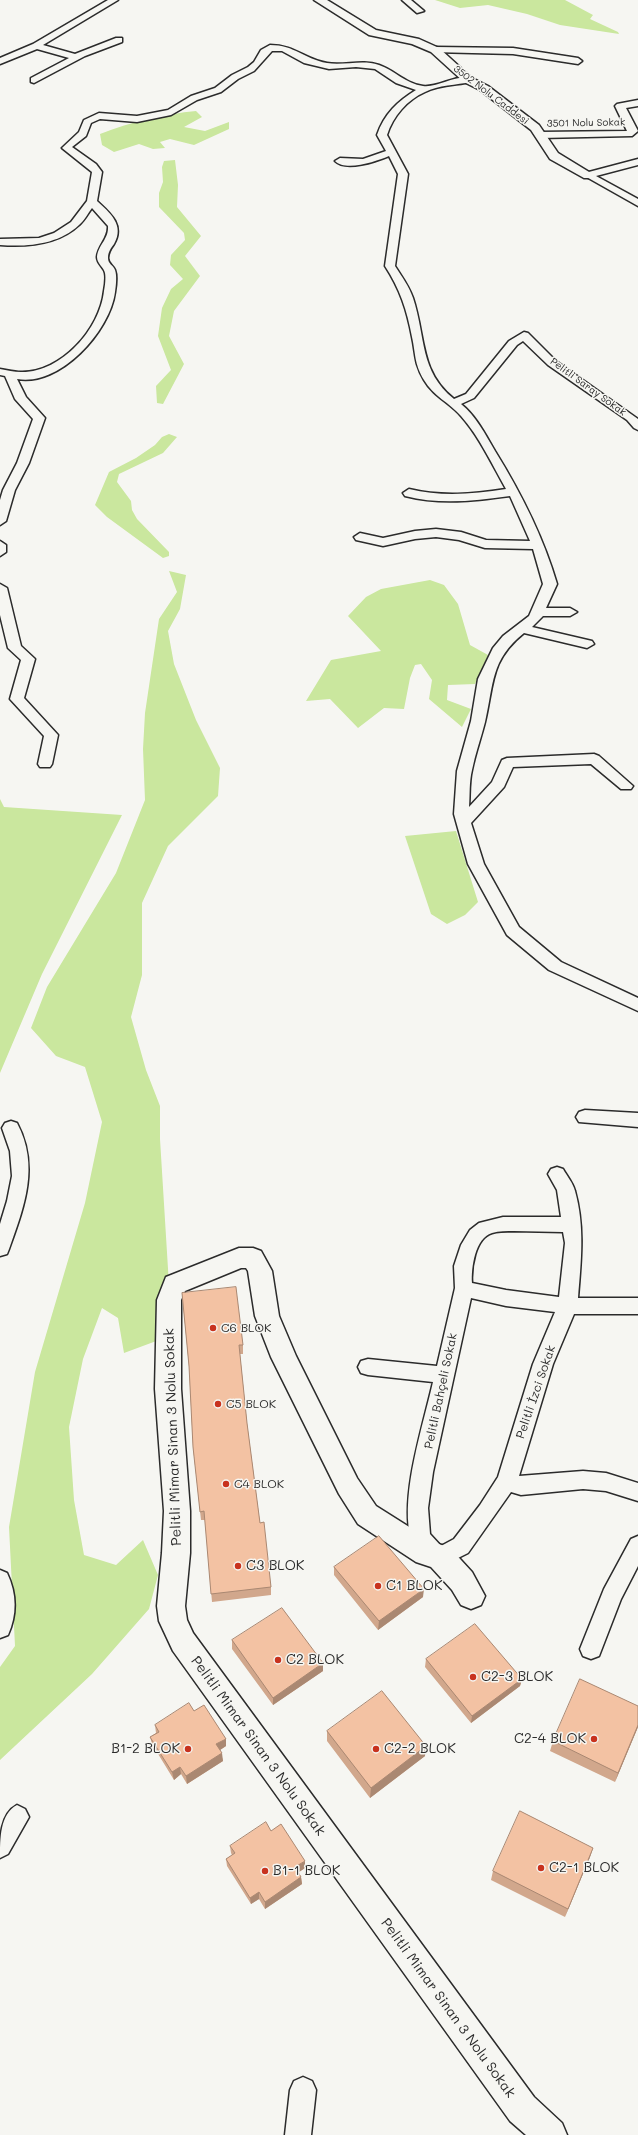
<!DOCTYPE html>
<meta charset="utf-8">
<style>
body{margin:0}
canvas{display:block;background:#f6f6f2}
</style>
<canvas width="638" height="2135"></canvas>
<script>
const c = document.querySelector('canvas').getContext('2d');
c.lineJoin = 'round';
function fillPath(path, color) { c.fillStyle = color; c.fill(path, 'evenodd'); }
function strokePath(path, color, width, dash) { c.strokeStyle = color; c.lineWidth = width; c.lineCap = dash ? 'butt' : 'round'; c.setLineDash(dash || []); c.stroke(path); }
function drawText(font, color, halo, rows, align = 'center') {
  c.font = font + ' Mali,sans-serif'; c.lineWidth = 3; c.setLineDash([]); c.textBaseline = 'middle'; c.strokeStyle = halo; c.fillStyle = color; for (const [text, x, y, turn = 0] of rows) {
    c.save(); c.translate(x, y); c.rotate((+turn || 0) * Math.PI / 180); c.textAlign = isNaN(turn) ? turn : align; if (halo) c.strokeText(text, 0, 0); c.fillText(text, 0, 0); c.restore();
  }
}
const green = new Path2D(`
 M435,0H565L593,15L590,19L618,32L619,34L560,25L527,14L488,5L460,8Z
 M196,111L202,117L184,127L205,131L229,122V129L194,145L170,139L160,142L165,148L153,149L139,144L114,152L102,145L100,134C130,122 165,114 196,111Z
 M175,160L178,185L177,207L201,236L185,256L200,276L174,311L169,336L184,364L163,404L157,403L156,386L171,370L158,336L162,308L171,289L183,279L170,265L171,255L185,240L184,233L159,207V193L163,182L162,167L164,161Z
 M169,434L177,437L163,453L119,474L117,482L131,501L132,510L137,519L169,552V556L163,558L107,517L95,505L109,472L136,458L155,445L162,437Z
 M169,571L186,575L180,609L168,631L174,664L196,720L220,768L218,796L168,846L142,903V975L131,1017L146,1070L160,1106V1139L169,1285L159,1340L124,1353L118,1318L102,1308L83,1359L69,1427L74,1500L84,1555L116,1565L143,1540L158,1575L149,1609L92,1674L0,1760V1667L15,1646L9,1527L35,1372L85,1203L102,1122L85,1067L56,1056L31,1028L47,987L116,873L145,800L143,749L145,713L159,619L177,592Z
 M430,580L444,585L458,604L470,645L488,655L475,684L448,685L447,700L471,709L462,727L429,699L432,680L421,664L415,665L410,678L404,709L384,708L358,728L330,699L306,701L331,660L381,651L348,616L366,597L381,589Z
 M0,799L4,807L122,815L42,974L0,1073Z
 M456,831L478,902L465,915L447,924L431,914L405,836Z`);
const street = new Path2D(`
 M108,0H118L43,45L75,54L116,38H122V42L85,56L34,83L31,82V78L69,58L37,49L0,64V58L33,44Z
 M402,0H411L424,11L417,13Z
 M270,45C295,45 304,59 327,63C344,66 362,59 379,65C394,70 406,84 423,86C438,88 456,74 471,78V82C457,85 438,85 425,92C407,100 393,116 387,135L408,174L395,266C402,277 409,286 413,298C426,337 419,371 454,399L466,394L509,341L524,332L528,333L556,361L638,419V430L634,428L627,420L548,365L523,341L517,345L474,398L461,404C476,416 485,434 495,451C521,493 543,536 557,584L546,608H570L577,612L570,616H543L532,627L592,641L594,644L587,648L524,633C490,660 494,684 485,722C481,738 475,754 472,770C469,782 470,795 469,807L492,782L502,760L507,758L594,754L599,756L633,786L631,789H621L591,764L513,767L504,787L471,823L484,864L519,927L561,962L638,998V1011L549,970L507,935L468,864L454,814L457,771L471,721L478,679L493,648L503,636L529,616L543,584L533,549L485,548L459,540L436,537L415,539L383,546L356,540L354,537L360,533L383,538L415,531L436,529L461,532L486,540L530,541L510,496C474,501 440,505 405,496L403,493L409,489C442,497 473,494 506,489C493,466 479,436 461,416C450,403 433,396 424,380C414,363 416,355 412,337C407,310 400,289 385,266L398,174L389,156C377,161 346,172 335,161L340,158L363,159L386,151L377,135C384,114 398,101 416,90L396,83L375,69L356,67L329,69L304,63L282,51H272L254,71L238,79L221,92L197,100L171,115L137,122L100,119L91,123L86,136L72,147L96,164L102,172L97,201C110,213 125,225 114,244C111,248 108,252 108,258C108,264 113,265 115,270C117,275 116,286 115,292C110,331 60,387 17,379L26,397L45,418L29,463L15,490L6,521L0,525V500L3,490L17,463L33,419L15,399L5,376L0,375V369C7,370 14,372 21,372C61,373 100,329 104,291C105,286 106,278 105,273C104,267 97,264 97,257C98,245 109,239 108,226L92,208C88,213 85,220 79,225C58,245 27,247 0,245V239L39,238L54,233L71,222L87,201L92,172L62,148L79,132L84,120L99,113L137,116L168,110L191,96L215,88L232,75L248,67L254,62L261,50Z
 M435,47L513,48L578,58L582,61L578,64L513,54L432,52L431,50Z
 M638,100V106L626,108L638,131L632,136L540,138L535,135L540,132L627,131L615,106L617,104Z
 M638,159V165L596,176L638,199V206L583,175L585,173Z
 M0,541L6,545V552L0,556Z
 M0,584L7,588L21,646L35,659L24,698L58,735L52,764L50,767H40L38,764L44,736L10,699L21,660L8,648L0,615Z
 M585,1110L638,1113V1127L579,1122L576,1117L579,1112Z
 M11,1121L17,1123C40,1166 24,1207 9,1249L7,1254L0,1256V1224L7,1201L12,1176L10,1151L2,1128L5,1123Z
 M557,1167L563,1169C567,1176 573,1183 575,1191C585,1227 581,1261 578,1298H638V1314H574L553,1364L519,1476L583,1471L606,1473L638,1483V1501L606,1491L583,1489L521,1495L511,1492L468,1553L440,1567C427,1562 412,1550 410,1535C401,1492 423,1426 433,1382L368,1375L361,1373L358,1367L361,1361L368,1359L437,1366L455,1288L454,1266L461,1245L470,1230L479,1223L503,1217H561L557,1190L548,1174L551,1169ZM514,1231L563,1232L565,1243L559,1297L506,1290L472,1283C471,1268 475,1238 492,1233C499,1231 507,1231 514,1231ZM471,1298L506,1306L555,1312L533,1364L498,1477L480,1505L454,1539L441,1546L430,1534L428,1508L433,1472Z
 M638,1536V1566L621,1599L599,1656L591,1659L583,1656L580,1649L604,1589L631,1539Z
 M0,1570L7,1573C17,1594 17,1615 8,1635L0,1638Z
 M17,1805L25,1809L29,1817L8,1854L0,1858C0,1838 0,1814 17,1805Z
 M303,2077L312,2081L316,2090L311,2135H285L290,2090L294,2081Z`);
const secondary = new Path2D(`
 M314,0H327L376,30L419,39L439,48L472,78L488,86L539,125L558,153L594,175L592,178H584L550,159L531,130L480,90L464,82L431,52L412,44L369,35Z
 M239,1248H253L261,1251L272,1271L279,1316L296,1356L357,1478L376,1506L433,1542L450,1548L472,1572L485,1596L481,1605L471,1609L461,1605L452,1590L431,1567L416,1562L358,1524L339,1494L271,1357L255,1316L248,1271L246,1268H241L185,1291L181,1300V1389L190,1511V1553L185,1606L187,1620L193,1633L534,2097L562,2123L567,2135H526L510,2121L173,1651L159,1621L157,1606L162,1553L164,1511L155,1389L157,1300L166,1277Z`);
const wall = new Path2D(`
 M182,1293L243,1345V1354H240L247,1423L260,1523L271,1587V1595L212,1602L205,1520H201L193,1447L189,1367Z
 M334,1567L423,1597L378,1630L334,1575Z
 M232,1640L323,1671L273,1705L232,1649Z
 M426,1659L522,1679L520,1686L471,1723L425,1667Z
 M638,1706V1727L615,1782L550,1751L553,1741Z
 M194,1711L226,1739V1746L220,1750L223,1761L187,1784L181,1774L174,1780L152,1744L150,1737L156,1733L155,1725Z
 M327,1731L425,1756L370,1798L327,1741Z
 M271,1831L305,1868L299,1872L301,1877L302,1884L265,1909L259,1899L251,1904L227,1866L226,1859L232,1855L231,1853L230,1846Z
 M593,1848L590,1857L565,1917L491,1880L493,1871Z`);
const shadedWall = new Path2D(`
 M424,1589L423,1597L378,1630L379,1621Z
 M323,1663V1671L273,1705V1698Z
 M522,1679L520,1686L471,1723L472,1716Z
 M638,1725V1727L615,1782L618,1773Z
 M226,1739V1746L217,1752L216,1744Z
 M426,1746L425,1756L370,1798L371,1788Z
 M222,1753L223,1761L187,1784L186,1776Z
 M180,1767L181,1774L174,1780L172,1772Z
 M593,1848L590,1857L565,1917L568,1909Z
 M305,1861V1868L296,1874L295,1867Z
 M301,1877L302,1884L265,1909V1902Z
 M259,1892V1899L251,1904L250,1898Z`);
const building = new Path2D(`
 M236,1287L243,1345H239L247,1423L260,1523L264,1522L271,1587L211,1594L204,1511L200,1512L193,1447L189,1366L182,1293Z
 M379,1536L424,1589L379,1621L334,1567Z
 M282,1608L323,1663L273,1698L232,1640Z
 M475,1624L522,1679L472,1716L426,1659Z
 M580,1679L638,1706V1725L618,1773L553,1741Z
 M382,1691L426,1746L371,1788L327,1731Z
 M189,1703L194,1711L204,1705L226,1739L216,1744L222,1753L186,1776L180,1767L172,1772L150,1737L159,1732L155,1725Z
 M520,1811L593,1848L568,1909L493,1871Z
 M266,1822L271,1831L281,1824L305,1861L295,1867L301,1877L265,1902L259,1892L250,1898L226,1859L235,1853L230,1846Z`);
const markers = [
 [213,1328,4,"#c8321e"],
 [218,1404,4,"#c8321e"],
 [226,1484,4,"#c8321e"],
 [238,1566,4,"#c8321e"],
 [378,1586,4,"#c8321e"],
 [278,1660,4,"#c8321e"],
 [473,1677,4,"#c8321e"],
 [594,1739,4,"#c8321e"],
 [188,1749,4,"#c8321e"],
 [376,1749,4,"#c8321e"],
 [541,1868,4,"#c8321e"],
 [265,1871,4,"#c8321e"]
];
const farStreetnames = [
 ["3502 Nolu Caddesi",491,95,37],
 ["3501 Nolu Sokak",586,123,-1],
 ["Pelitli Saray Sokak",588,387,36]
];
const poiNames = [
 ["C6 BLOK",221,1328],
 ["C5 BLOK",226,1404],
 ["C4 BLOK",234,1484]
];
const streetNames = [
 ["Pelitli Bahçeli Sokak",441,1391,-78],
 ["Pelitli İzci Sokak",536,1392,-71]
];
const nearStreetnames = [
 ["Pelitli Mimar Sinan 3 Nolu Sokak",173,1437,-92],
 ["Pelitli Mimar Sinan 3 Nolu Sokak",258,1746,54],
 ["Pelitli Mimar Sinan 3 Nolu Sokak",448,2008,54]
];
const nearPoinames = [
 ["C3 BLOK",246,1566],
 ["C1 BLOK",386,1586],
 ["C2 BLOK",286,1660],
 ["C2-3 BLOK",481,1677],
 ["C2-4 BLOK",586,1739,"right"],
 ["B1-2 BLOK",180,1749,"right"],
 ["C2-2 BLOK",384,1749],
 ["C2-1 BLOK",549,1868],
 ["B1-1 BLOK",273,1871]
];
fillPath(green, '#cae79e');
strokePath(street, '#2b2b2b', 3);
strokePath(secondary, '#2b2b2b', 3);
fillPath(street, '#f6f6f2');
fillPath(secondary, '#f6f6f2');
fillPath(wall, '#d1a78c');
fillPath(shadedWall, '#aa8872');
fillPath(building, '#f3c2a3');
strokePath(building, '#aa8872', 1);
for (const [x, y, r, color] of markers) { const dot = new Path2D(); dot.arc(x, y, r, 0, 2 * Math.PI); c.fillStyle = color; c.fill(dot); strokePath(dot, '#f6f6f2', 1.5); }
drawText('10px', '#2b2b2b', '#f6f6f2', farStreetnames);
drawText('12px', '#2b2b2b', '#f6f6f2', poiNames, 'left');
drawText('12px', '#2b2b2b', '#f6f6f2', streetNames);
drawText('14px', '#2b2b2b', '#f6f6f2', nearStreetnames);
drawText('14px', '#2b2b2b', '#f6f6f2', nearPoinames, 'left');
</script>
